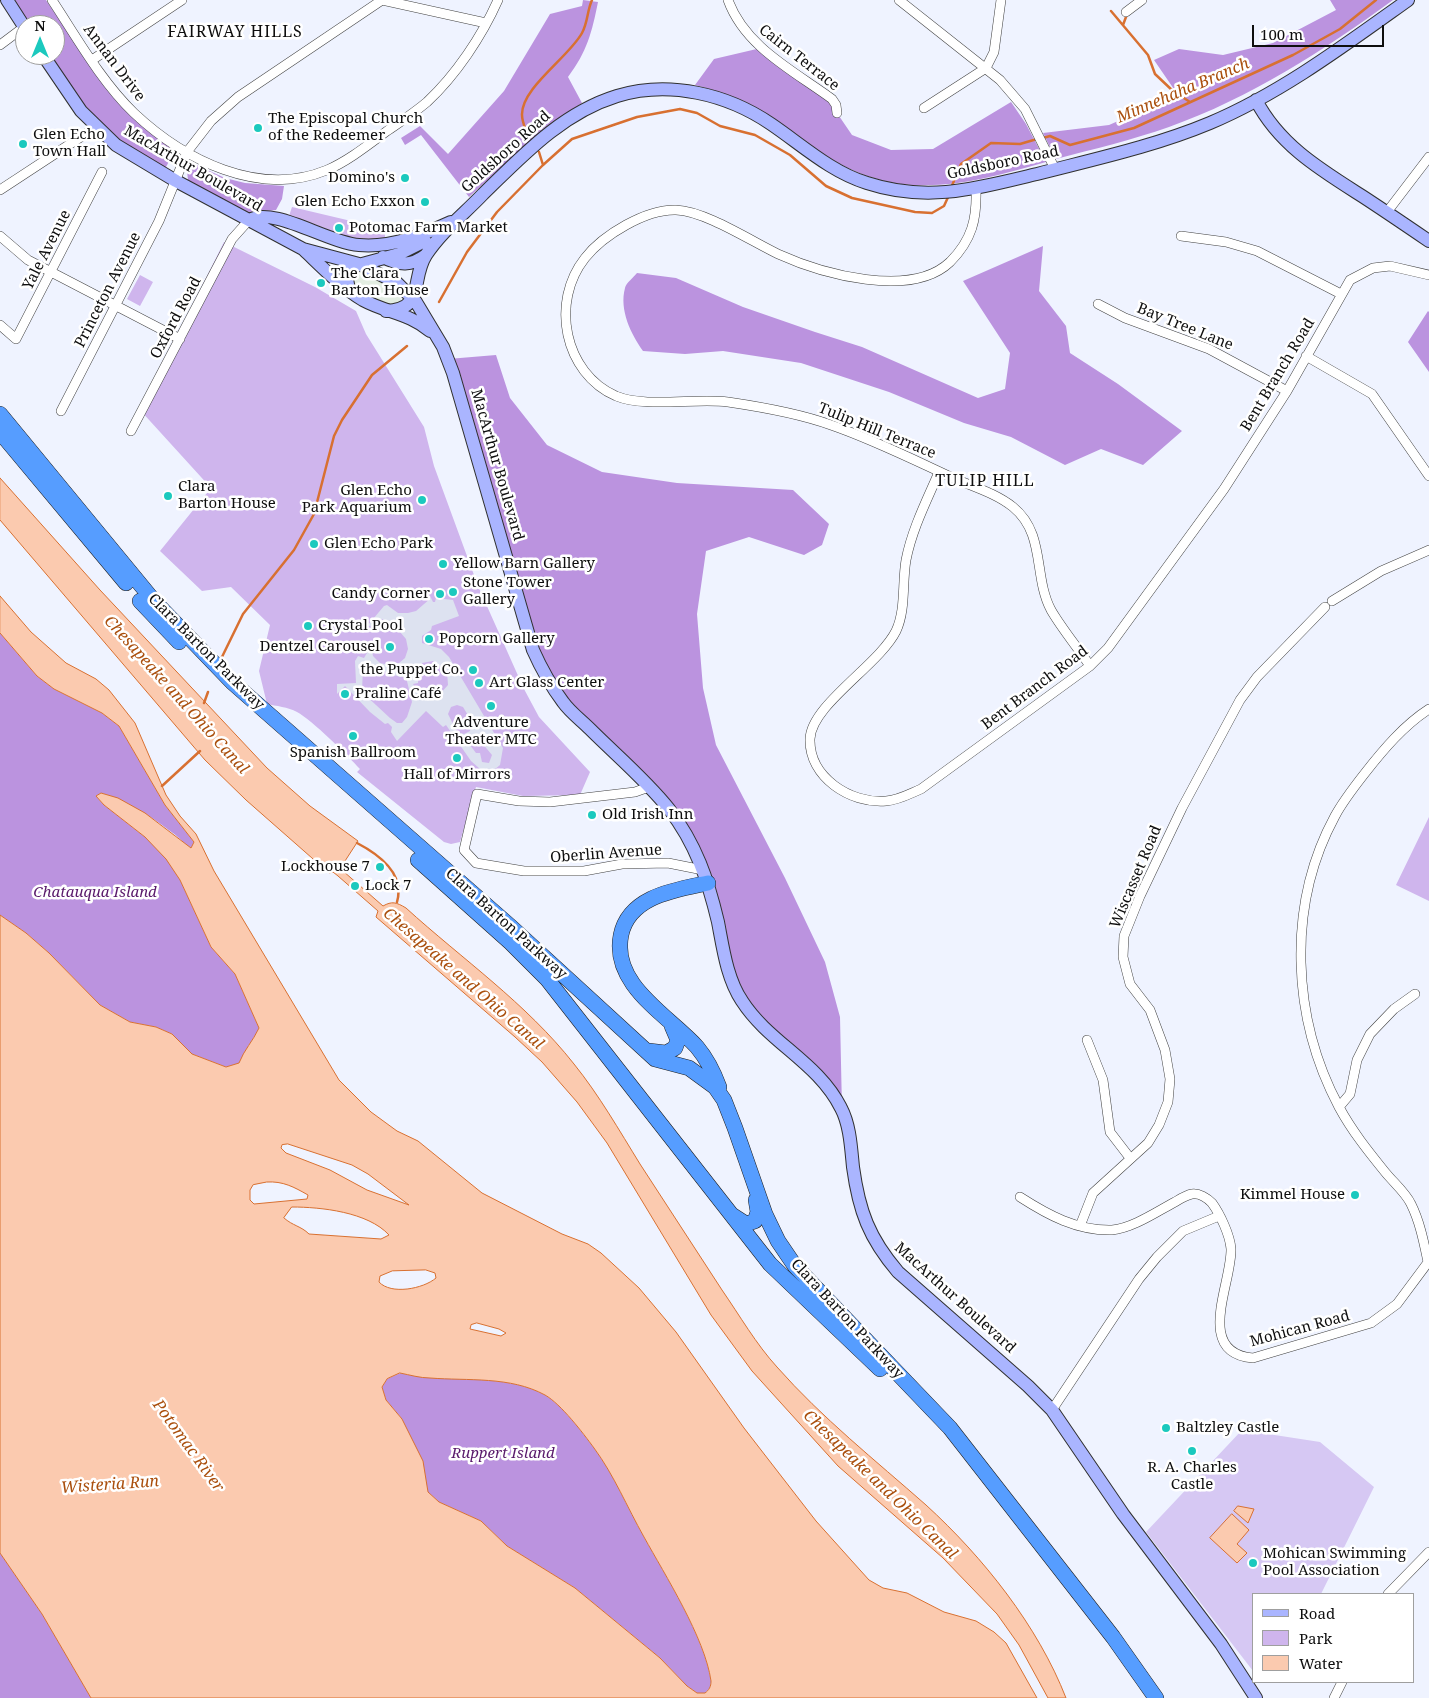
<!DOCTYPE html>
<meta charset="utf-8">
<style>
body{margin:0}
#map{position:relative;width:1429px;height:1698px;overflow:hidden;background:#eff3ff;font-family:"Noto Serif",serif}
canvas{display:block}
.legend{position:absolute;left:1252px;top:1593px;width:162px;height:90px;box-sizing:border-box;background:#fff;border:1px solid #9f9f9f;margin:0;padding:6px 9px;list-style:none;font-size:15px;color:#0e0e0e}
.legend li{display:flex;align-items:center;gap:10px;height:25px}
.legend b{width:25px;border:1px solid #9f9f9f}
.north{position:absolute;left:15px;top:15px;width:50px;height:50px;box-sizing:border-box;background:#fff;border:1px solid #9f9f9f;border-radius:50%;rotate:0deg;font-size:14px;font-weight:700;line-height:20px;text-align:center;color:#0e0e0e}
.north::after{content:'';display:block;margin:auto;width:18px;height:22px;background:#1bc9be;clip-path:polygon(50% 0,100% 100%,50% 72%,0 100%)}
.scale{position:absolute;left:1252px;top:25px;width:132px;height:22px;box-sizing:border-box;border:2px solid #0e0e0e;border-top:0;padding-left:6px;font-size:15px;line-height:18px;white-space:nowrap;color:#0e0e0e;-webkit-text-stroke:4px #fff;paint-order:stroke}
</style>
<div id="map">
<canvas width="1429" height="1698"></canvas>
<ul class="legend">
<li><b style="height:6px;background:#aab5ff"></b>Road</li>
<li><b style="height:14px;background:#cfb5ed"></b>Park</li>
<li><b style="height:14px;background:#fbcaaf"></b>Water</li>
</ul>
<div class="north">N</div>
<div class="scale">100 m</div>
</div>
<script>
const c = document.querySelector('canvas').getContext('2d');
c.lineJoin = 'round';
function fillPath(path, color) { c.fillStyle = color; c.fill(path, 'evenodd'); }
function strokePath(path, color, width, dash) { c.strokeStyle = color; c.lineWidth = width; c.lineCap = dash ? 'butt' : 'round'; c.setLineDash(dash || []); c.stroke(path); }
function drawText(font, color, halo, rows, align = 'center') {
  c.font = font + ' "Noto Serif",serif'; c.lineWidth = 5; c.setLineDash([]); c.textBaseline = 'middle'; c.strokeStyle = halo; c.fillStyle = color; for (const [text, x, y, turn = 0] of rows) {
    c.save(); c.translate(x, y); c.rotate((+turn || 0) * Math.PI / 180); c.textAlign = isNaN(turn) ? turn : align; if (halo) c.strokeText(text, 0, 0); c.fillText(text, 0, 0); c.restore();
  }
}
const industrial = new Path2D(`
 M359,272L389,284L400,292L401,301L391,306L364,294L354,286L353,277Z`);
const green = new Path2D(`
 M292,207L385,229V237L381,241L354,240L289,216Z
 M224,242L315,287L356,311L366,334L424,427L434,466L478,586L524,689L539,717L590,772L580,795L523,796L476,787L460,842L451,844L444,842L357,772L360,769C347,755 312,720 297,712C288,707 276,706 267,704L259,671L270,625L231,587L202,591L160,551L211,488L140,410Z
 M140,275L153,282L140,306L127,299Z
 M1429,817V901L1396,885Z`);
const forest = new Path2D(`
 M13,0H46L94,71L135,120L175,150L166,167L164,168L124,144L88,111L48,55H55V25H29Z
 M583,0L598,2C592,32 587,52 568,77L582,103L544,128L469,197L421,135L405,145L401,138L420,126L448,154L504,91L550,14L582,6Z
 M1330,0H1393C1323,51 1250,98 1169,127C1132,140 1094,149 1056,159L1043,133L1109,125L1178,95L1154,60L1179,49L1223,55L1273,43L1336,10Z
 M761,48L832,99L837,113L852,135L891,150L933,149L1011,102L1026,124L1046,162C966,185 897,204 822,153C776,121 752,99 695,85L714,59Z
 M192,163L225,178L245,183L284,186L282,199L276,210L248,213L188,181L187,170Z
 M1043,246L1039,291L1066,326L1070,353L1118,384L1182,431L1143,465L1101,449L1065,465L1011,437L964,423L889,392L801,363L723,351L685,354L643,351C631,334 619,310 625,288C626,283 634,277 637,273L676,278L743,307L815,332L862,347L978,398L1005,389L1010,353L963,281Z
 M1428,311L1429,312V372L1408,342Z
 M496,355L510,398L547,445L602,472L677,483L793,490L829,524L822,545L804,555L749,537L706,551L697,614L703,688L716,745L785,878L825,962L840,1017L842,1109L741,1000L692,841L564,704L542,670L448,359Z
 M0,633L37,676L54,689L102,713L119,726L165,805L194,842L191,848C183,843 178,836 170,831C149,815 126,800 101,793L96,796L104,805L145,837L166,858L180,880L211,947L235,974L259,1028C253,1041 244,1050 240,1063L226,1067L192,1054L172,1034L156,1027L130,1022L100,1005L49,953L26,933L0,915Z
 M400,1373C445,1382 507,1373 545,1395C561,1404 583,1433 594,1448C614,1475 627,1507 644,1537C665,1575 705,1638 711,1681C711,1687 709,1690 705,1693H697L687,1686L660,1658L575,1588L507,1546L481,1521L439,1502L428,1492L402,1419L386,1400L382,1387L387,1379Z
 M0,1553L42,1614L91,1698H0Z`);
const pitch = new Path2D(`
 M1242,1430L1320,1442L1374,1487L1321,1594H1253V1671L1146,1532Z`);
const plaza = new Path2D(`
 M431,598L433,602H435L436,598L453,600L459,616L432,626L431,630L422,636V643L441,649L449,657L503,748L500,765L494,770L480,769L471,761L446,725L443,727L426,711L397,741L391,732L392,727L388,723L385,724L370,712L345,686L337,694V684L356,683L355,661L358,656L364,658L371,646L373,656L380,663L389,665L399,663L405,658L408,649L406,639L400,632L391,629L377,632L385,621L382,619L373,628L368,625L384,606L387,605L398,613H408L416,611ZM433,661L447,671L448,685L439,695L427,696L417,690L413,684L418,683L419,672L423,668L422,663ZM363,666H368L400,677H406L412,702L407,717L402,723H397L390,718L362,692ZM457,705L463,707L472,722L470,731L464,734L457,732L448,714L451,707ZM477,736L482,739V743L492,755L489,763L482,762L480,753H476L470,745L471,739Z`);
const water = new Path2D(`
 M0,478L100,590L267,768L310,806L358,841L345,861L343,871L383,906C392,901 396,902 406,908C462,959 526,1003 574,1064C599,1095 619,1130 640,1164C667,1206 695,1248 722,1290C740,1316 756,1344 777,1367C822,1418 875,1460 926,1505C983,1557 1038,1626 1066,1698H1048L1019,1645L997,1614L943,1558L838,1466L752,1371L711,1315L607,1143L577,1102L542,1062L515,1037L376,917L378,911L338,876L333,872L329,873L246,800L205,760L0,520Z
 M0,596L31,632L66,663L96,679L109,690L135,723L166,795L180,816L196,834L214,871L339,1080L371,1112L397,1131L418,1141L482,1193L562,1234L588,1244L601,1253L639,1288L676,1332L744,1428L816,1521L869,1580L883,1588L907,1593L944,1612L976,1621L994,1632L1006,1643L1037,1698H91L42,1614L0,1553V915L26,933L49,953L100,1005L130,1022L156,1027L172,1034L192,1054L226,1067L239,1063C244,1050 253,1041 259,1028L235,974L211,947L180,880L166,859L145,837L104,805L96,796L101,793L118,798L145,813L191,848L194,842L165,805L119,726L102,713L54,689L37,676L0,633ZM288,1144L352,1165L368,1174L409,1205L367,1190L330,1170L286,1153L281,1148L282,1145ZM267,1182C283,1181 294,1187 308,1195L307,1199L254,1204L250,1200V1190L253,1185ZM292,1207C321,1207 368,1212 389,1235L381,1239L309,1234C301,1226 293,1226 284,1218ZM426,1270L435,1273L436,1278C423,1289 391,1295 379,1282L380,1276L392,1271ZM477,1323L499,1329L506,1333L501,1336L470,1329L471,1325ZM400,1373C410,1375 420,1378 430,1378C468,1381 510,1376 545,1395C561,1404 583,1433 594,1448C614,1475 627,1507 644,1537C665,1575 705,1638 711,1681C711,1687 709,1690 705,1693H697L687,1686L660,1658L575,1588L507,1546L481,1521L439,1502L428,1492L423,1461L402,1419L386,1400L382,1387L387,1379Z
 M1238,1506L1254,1509L1248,1523L1234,1511Z
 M1232,1514L1249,1530L1237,1544L1247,1553L1237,1563L1210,1538Z`);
const stream = new Path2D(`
 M1111,11L1148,55L1155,74L1173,91L1190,102
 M1123,25L1126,17
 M527,134C525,128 522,121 522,115C521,88 569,57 582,33C588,22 587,11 592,0
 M1043,138L1050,136L1070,145L1134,128L1293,55L1340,29L1376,0
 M539,152L543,165
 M951,188L961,164L991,143L1020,144L1037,139
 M439,302L467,252L497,212L543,165L572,139L637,117L680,109L697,113L720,126L755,135L790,155L826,186L852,198L915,212L932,213L944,206L949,195
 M220,661L243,614L294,550L314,514L334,436L342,420L372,375L407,346
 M204,703L208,692
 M162,786L200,751
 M357,843C380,855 405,874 397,902`);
const minor = new Path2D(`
 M52,0C77,38 101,81 134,113C184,160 259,198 327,170C348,161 368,145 387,131C400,122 414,113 427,102C456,75 482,36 498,0
 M382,0L486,23
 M728,0C745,47 794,71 832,99L836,105L837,113
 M899,0L1000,80L1025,109L1055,169
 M1126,12L1142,0
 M0,45L24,27
 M92,60L182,0
 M924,108L986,68L994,52L1001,0
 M976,189C977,219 972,240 950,262C911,299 822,274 778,254C751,241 705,211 676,210C646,209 603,235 585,258C550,302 564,373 616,396C645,408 695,398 728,402C762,407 798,413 831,425C872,439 912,459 951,477C971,486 996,493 1013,507C1046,534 1033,576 1051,610C1062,629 1078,648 1090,666
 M0,190L96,127
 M1387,212L1429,157
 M0,236L28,260L180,339
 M1181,236L1226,242L1257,251L1341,294
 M1098,304L1125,318L1209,349L1287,391
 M0,325L16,339L102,172
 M1306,356L1372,394L1429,476
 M61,411L159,221L187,152L211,121L238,97L382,0
 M131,431L232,239L249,220
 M939,472C927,500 912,529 906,560C902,583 906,610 896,631C879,665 811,705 810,739C809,777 850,804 886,801C899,800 909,794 921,789L1090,666L1108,648L1224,489L1287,391L1350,280L1373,268L1390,266L1429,275
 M1332,601L1381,571L1429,550
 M649,787L635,792L550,802L519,801L477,794L464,850L476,863L524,871H584L622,864L668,863L703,870
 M1087,1040L1103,1080L1110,1132L1130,1158
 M1339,1107L1350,1094L1357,1060L1370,1034L1394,1009L1415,994
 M1020,1197C1048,1215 1077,1231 1112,1230C1133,1228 1156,1212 1175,1202C1180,1199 1186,1195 1192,1194C1199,1193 1207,1198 1212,1203C1220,1214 1230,1235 1231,1249C1232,1283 1194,1353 1253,1358L1371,1323L1397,1304L1429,1261
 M1080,1226L1093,1193L1148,1143L1159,1125L1168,1102L1170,1079L1165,1050L1150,1010L1130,984L1123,957L1124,936L1140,896L1182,808L1240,700L1257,677L1325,607
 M1428,1262C1424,1243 1420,1222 1411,1204C1406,1193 1393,1182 1385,1172C1368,1151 1352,1131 1339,1107C1292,1019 1286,906 1335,816C1343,801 1354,787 1365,773C1383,750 1404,725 1429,709
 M1052,1410L1139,1279L1157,1257L1183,1231L1219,1216
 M1388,1594L1429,1552
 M1334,1698L1342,1682`);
const secondary = new Path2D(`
 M7,0L25,28
 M43,55L81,111L116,145L176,181L303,249L359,264L397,283L416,302L443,347L453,373L533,650C541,668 551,686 563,702C570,712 581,720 590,729C616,755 646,780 669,809C696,844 708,880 718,922C723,948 727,979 742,1001C769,1043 818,1062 841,1108C850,1125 851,1147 853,1167C859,1211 869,1238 898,1272L1028,1386L1052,1410L1123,1514L1221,1644L1256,1698
 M1256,100C1279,145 1321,170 1362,196C1385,211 1407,226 1429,241
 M249,220C274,206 328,243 359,245C392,248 422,235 451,222
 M304,250C322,267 341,287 363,300C387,313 409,313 430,331
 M383,257C400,266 411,266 426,255
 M349,290L346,273L351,267L399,254L425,241
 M386,311C426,309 410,280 426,255C442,231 464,214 483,194C523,155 562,113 617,96C669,80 727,94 771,124C802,145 831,172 867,183C928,203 978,188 1037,174C1095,159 1155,146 1210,123C1281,93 1345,45 1408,0`);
const trunk = new Path2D(`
 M0,414L154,601L232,682L511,927L655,1059L689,1068L715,1087L724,1100L735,1128L765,1214L778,1241L795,1266L950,1428L1113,1637L1156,1698
 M0,432L126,583
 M140,601L179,642
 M418,860L511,943L547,979L770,1264L880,1369
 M708,883C675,890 629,896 621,935C611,985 668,1015 697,1047C707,1059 714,1073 719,1087
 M649,1051L666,1053L675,1048L678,1040L672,1026
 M732,1215L746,1224L755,1221L758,1212L756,1200`);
const markers = [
 [258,128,5,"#1bc9be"],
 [23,144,5,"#1bc9be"],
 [405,178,5,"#1bc9be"],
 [425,202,5,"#1bc9be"],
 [339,228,5,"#1bc9be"],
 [321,283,5,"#1bc9be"],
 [168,496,5,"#1bc9be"],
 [422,500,5,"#1bc9be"],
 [314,544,5,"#1bc9be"],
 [443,564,5,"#1bc9be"],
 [453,592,5,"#1bc9be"],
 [440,594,5,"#1bc9be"],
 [308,626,5,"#1bc9be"],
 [429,639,5,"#1bc9be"],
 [390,647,5,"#1bc9be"],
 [473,670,5,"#1bc9be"],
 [479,683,5,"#1bc9be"],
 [345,694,5,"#1bc9be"],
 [491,706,5,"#1bc9be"],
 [353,736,5,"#1bc9be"],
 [457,758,5,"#1bc9be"],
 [592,815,5,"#1bc9be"],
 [380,867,5,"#1bc9be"],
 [355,886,5,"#1bc9be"],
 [1355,1195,5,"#1bc9be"],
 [1166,1428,5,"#1bc9be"],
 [1192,1451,5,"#1bc9be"],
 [1253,1563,5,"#1bc9be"]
];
const streetNames = [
 ["Cairn Terrace",799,58,38],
 ["Annan Drive",114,63,53],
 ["Goldsboro Road",506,152,-42],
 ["Goldsboro Road",1003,163,-12],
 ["MacArthur Boulevard",193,169,30],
 ["Yale Avenue",47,250,-63],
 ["Princeton Avenue",108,290,-63],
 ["Oxford Road",176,318,-62],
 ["Bay Tree Lane",1185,327,22],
 ["Bent Branch Road",1278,375,-59],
 ["Tulip Hill Terrace",877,431,22],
 ["MacArthur Boulevard",497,465,74],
 ["Clara Barton Parkway",206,652,45],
 ["Bent Branch Road",1035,688,-37],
 ["Oberlin Avenue",606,854,-4],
 ["Wiscasset Road",1136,877,-67],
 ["Clara Barton Parkway",506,924,42],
 ["MacArthur Boulevard",955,1298,42],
 ["Clara Barton Parkway",847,1319,47],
 ["Mohican Road",1300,1329,-15]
];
const poiNames = [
 ["The Episcopal Church",268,119],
 ["of the Redeemer",268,136],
 ["Glen Echo",33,135],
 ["Town Hall",33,152],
 ["Domino's",395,178,"right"],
 ["Glen Echo Exxon",415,202,"right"],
 ["Potomac Farm Market",349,228],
 ["The Clara",331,274],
 ["Barton House",331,291],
 ["Clara",178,487],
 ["Barton House",178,504],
 ["Glen Echo",412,491,"right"],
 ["Park Aquarium",412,508,"right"],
 ["Glen Echo Park",324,544],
 ["Yellow Barn Gallery",453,564],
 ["Stone Tower",463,583],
 ["Gallery",463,600],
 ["Candy Corner",430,594,"right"],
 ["Crystal Pool",318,626],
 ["Popcorn Gallery",439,639],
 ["Dentzel Carousel",380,647,"right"],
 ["the Puppet Co.",463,670,"right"],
 ["Art Glass Center",489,683],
 ["Praline Café",355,694],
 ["Adventure",491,723,"center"],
 ["Theater MTC",491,740,"center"],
 ["Spanish Ballroom",353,753,"center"],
 ["Hall of Mirrors",457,775,"center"],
 ["Old Irish Inn",602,815],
 ["Lockhouse 7",370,867,"right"],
 ["Lock 7",365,886],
 ["Kimmel House",1345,1195,"right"],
 ["Baltzley Castle",1176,1428],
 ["R. A. Charles",1192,1468,"center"],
 ["Castle",1192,1485,"center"],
 ["Mohican Swimming",1263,1554],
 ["Pool Association",1263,1571]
];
const parkNames = [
 ["Chatauqua Island",95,893],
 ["Ruppert Island",503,1454]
];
const neighbourhoodNames = [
 ["FAIRWAY HILLS",235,32],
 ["TULIP HILL",985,481]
];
const waterNames = [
 ["Minnehaha Branch",1183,91,-23],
 ["Chesapeake and Ohio Canal",176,695,48],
 ["Chesapeake and Ohio Canal",463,979,41],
 ["Potomac River",188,1446,54],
 ["Wisteria Run",110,1485,-4],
 ["Chesapeake and Ohio Canal",880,1485,44]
];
fillPath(industrial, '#e3ede2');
fillPath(green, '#cfb5ed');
fillPath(forest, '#bb93df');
fillPath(pitch, '#d6c8f3');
fillPath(plaza, '#dde2f0');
fillPath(water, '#fbcaaf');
strokePath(water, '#d87031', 1);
strokePath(stream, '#d87031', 2.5);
strokePath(minor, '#414141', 10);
strokePath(secondary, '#303030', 14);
strokePath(trunk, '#1f1f1f', 16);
strokePath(minor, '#fff', 9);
strokePath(secondary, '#aab5ff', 12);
strokePath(trunk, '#569dff', 15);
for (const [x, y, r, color] of markers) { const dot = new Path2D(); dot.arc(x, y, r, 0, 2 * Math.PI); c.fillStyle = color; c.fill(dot); strokePath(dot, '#fff', 2); }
drawText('15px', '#0e0e0e', '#fff', streetNames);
drawText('15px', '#0e0e0e', '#fff', poiNames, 'left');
drawText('italic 15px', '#59196b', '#fff', parkNames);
c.letterSpacing = '1px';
drawText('16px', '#0e0e0e', '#fff', neighbourhoodNames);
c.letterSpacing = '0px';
drawText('italic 16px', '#aa4f0d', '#fff', waterNames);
</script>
